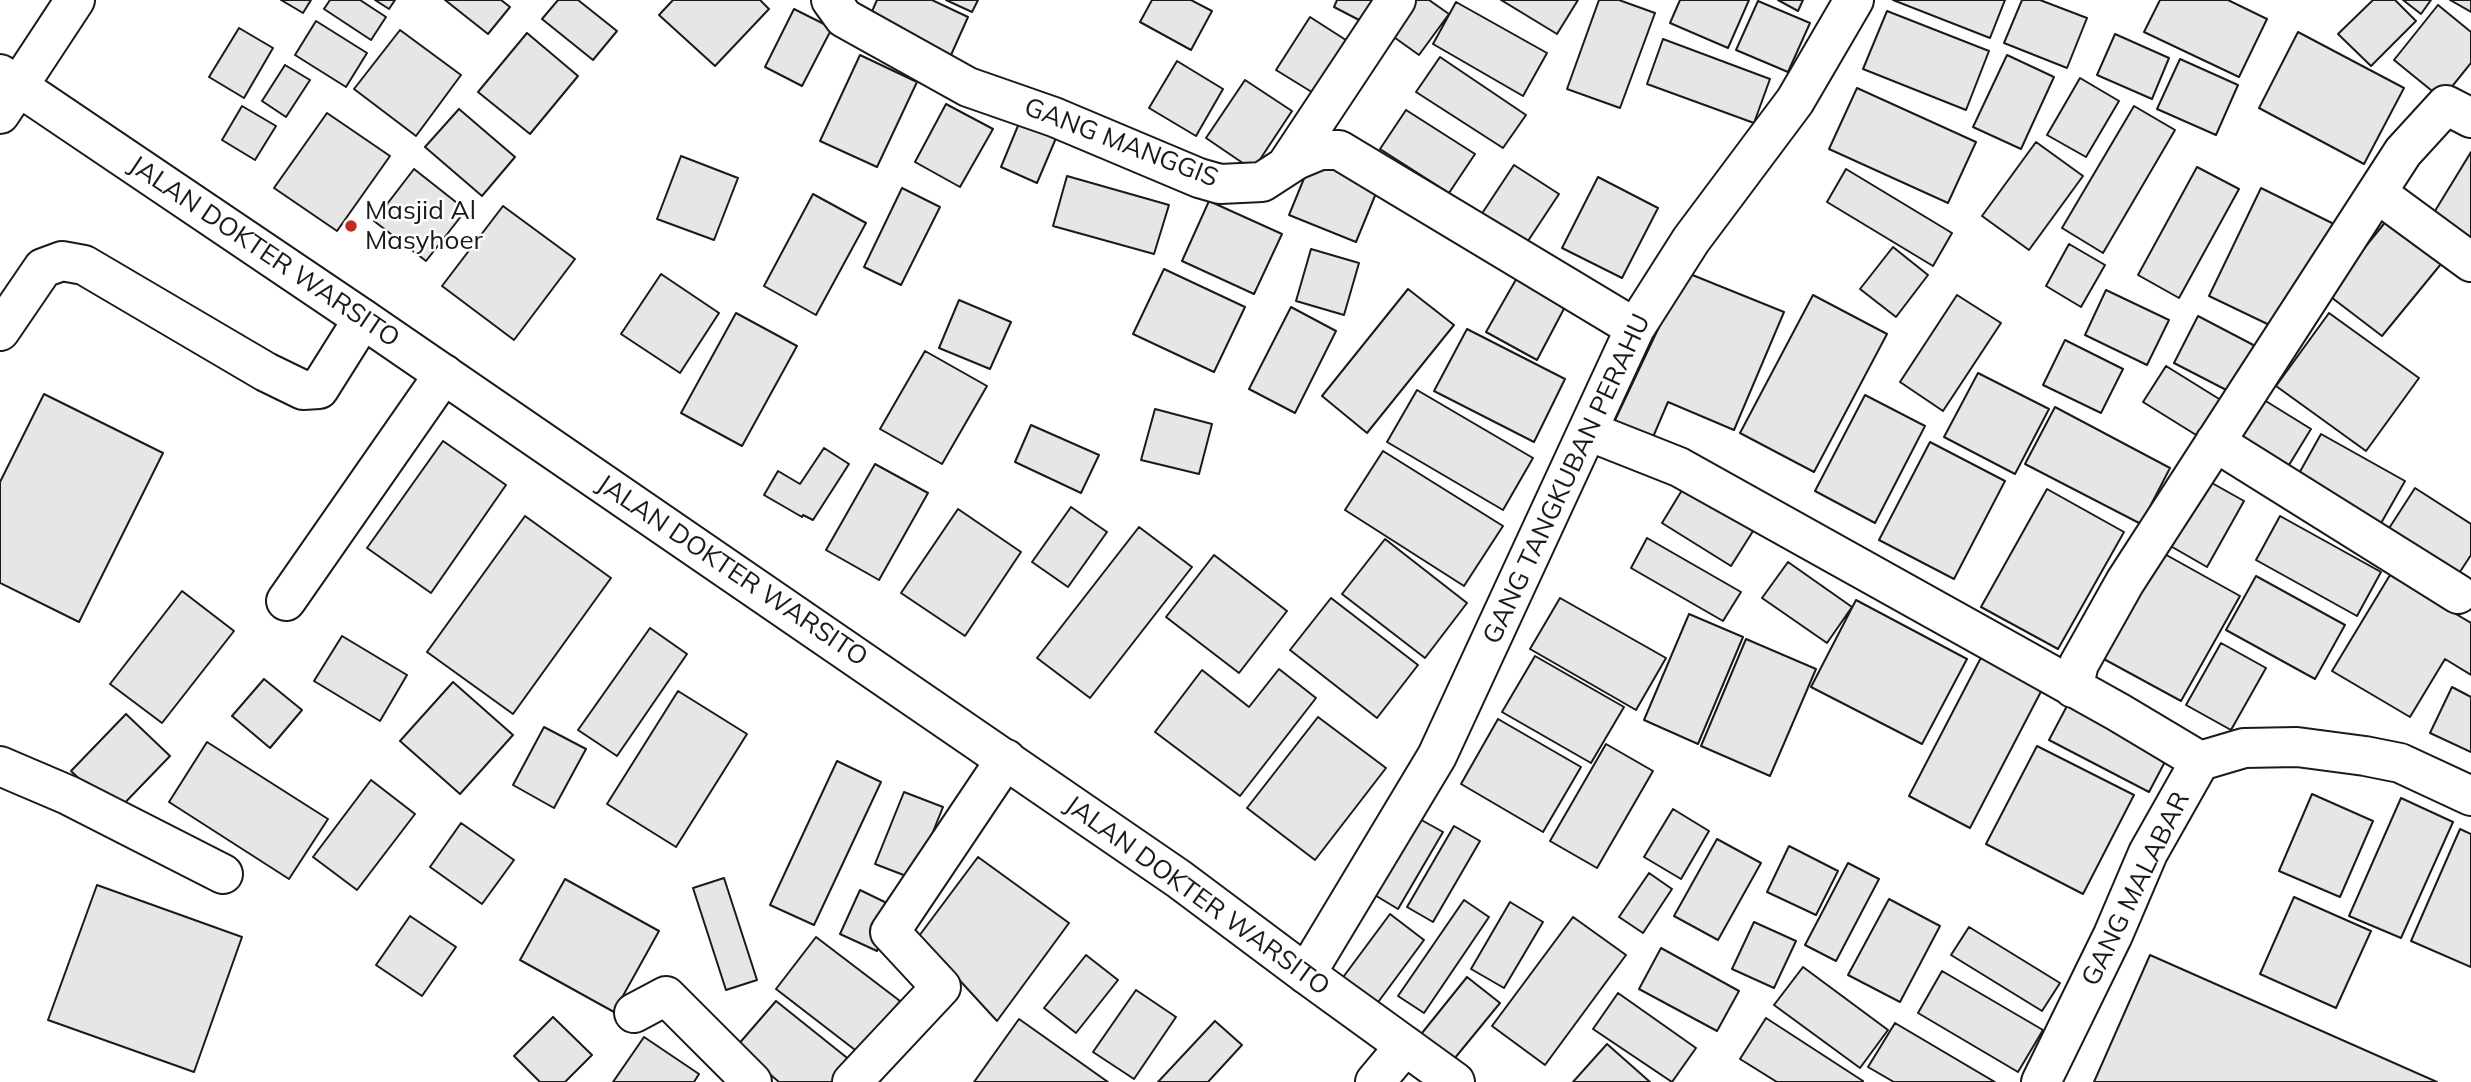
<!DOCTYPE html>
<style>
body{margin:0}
canvas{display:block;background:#fff}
</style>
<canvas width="2471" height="1082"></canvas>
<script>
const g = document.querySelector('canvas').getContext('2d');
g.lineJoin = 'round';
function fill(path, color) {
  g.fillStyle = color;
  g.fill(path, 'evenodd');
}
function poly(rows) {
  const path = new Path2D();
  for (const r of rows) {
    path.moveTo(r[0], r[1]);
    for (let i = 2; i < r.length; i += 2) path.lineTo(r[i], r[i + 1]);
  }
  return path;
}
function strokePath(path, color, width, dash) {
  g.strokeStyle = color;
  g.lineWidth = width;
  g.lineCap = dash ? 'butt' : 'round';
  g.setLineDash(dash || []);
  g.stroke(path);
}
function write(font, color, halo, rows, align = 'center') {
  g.font = font + ' Mulish,sans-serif';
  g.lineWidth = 5;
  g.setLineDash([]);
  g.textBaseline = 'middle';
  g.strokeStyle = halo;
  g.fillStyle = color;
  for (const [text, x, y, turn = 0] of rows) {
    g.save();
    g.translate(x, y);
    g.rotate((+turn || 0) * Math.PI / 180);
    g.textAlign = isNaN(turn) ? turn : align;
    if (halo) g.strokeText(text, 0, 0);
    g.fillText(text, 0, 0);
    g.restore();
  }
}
const building = poly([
 [281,0,311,0,303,13,281,0],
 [330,0,360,0,386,17,371,40,324,9,330,0],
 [375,0,395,0,389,9,375,0],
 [445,0,501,0,510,7,488,34,445,0],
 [558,0,578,0,617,31,593,60,542,19,558,0],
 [673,0,760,0,769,9,715,66,659,15,673,0],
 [877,0,932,0,968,17,951,55,869,18,877,0],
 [946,0,978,0,972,12,946,0],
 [1152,0,1191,0,1212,11,1191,50,1140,22,1152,0],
 [1337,0,1373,0,1361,21,1334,7,1337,0],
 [1406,0,1429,0,1449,14,1419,55,1384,30,1406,0],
 [1501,0,1578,0,1557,34,1501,0],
 [1599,0,1619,0,1655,13,1620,108,1567,89,1599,0],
 [1680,0,1749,0,1728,48,1670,23,1680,0],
 [1778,0,1803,0,1798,11,1778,0],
 [1893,0,2005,0,1990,38,1893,0],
 [2022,0,2040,0,2087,18,2067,68,2004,43,2022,0],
 [2160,0,2228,0,2267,19,2239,77,2144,32,2160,0],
 [2373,0,2395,0,2416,21,2371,66,2338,34,2373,0],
 [2403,0,2431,0,2421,14,2403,0],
 [2450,0,2471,0,2471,12,2450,0],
 [1758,1,1810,23,1788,72,1736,50,1758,1],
 [1456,2,1547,53,1523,96,1433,44,1456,2],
 [2438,5,2471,32,2471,63,2442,99,2394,60,2438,5],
 [794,9,832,28,802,86,765,67,794,9],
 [1887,11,1989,51,1966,110,1863,69,1887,11],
 [1310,17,1349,42,1315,94,1276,70,1310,17],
 [316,21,367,53,346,87,295,55,316,21],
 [239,28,273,48,244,98,209,77,239,28],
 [400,30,461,75,416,136,354,89,400,30],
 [2298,32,2404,88,2364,164,2259,108,2298,32],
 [527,33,578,76,530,134,478,92,527,33],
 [2115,34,2169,58,2152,99,2097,75,2115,34],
 [1663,39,1770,79,1754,123,1647,84,1663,39],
 [860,55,917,82,877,167,820,141,860,55],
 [2007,55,2054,77,2021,149,1973,127,2007,55],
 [1440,57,1526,115,1503,148,1416,92,1440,57],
 [2180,59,2238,85,2216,135,2157,109,2180,59],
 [1177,61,1223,89,1196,136,1149,108,1177,61],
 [285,65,310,80,286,117,262,101,285,65],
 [2080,78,2119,101,2086,157,2047,135,2080,78],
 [1245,80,1292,111,1253,170,1206,138,1245,80],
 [1857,88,1976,142,1948,203,1829,149,1857,88],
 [946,104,993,129,960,187,915,162,946,104],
 [242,106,276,126,255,160,222,140,242,106],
 [2134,106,2175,130,2103,253,2062,228,2134,106],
 [459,109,515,157,482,196,425,147,459,109],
 [1406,110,1475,154,1449,193,1380,149,1406,110],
 [327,113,390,156,337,231,274,188,327,113],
 [1022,116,1059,131,1037,183,1001,167,1022,116],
 [2036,142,2083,176,2029,250,1982,216,2036,142],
 [2471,152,2471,250,2427,224,2471,152],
 [681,156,738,178,714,240,657,219,681,156],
 [1312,159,1379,186,1356,242,1289,215,1312,159],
 [1514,165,1559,194,1522,250,1477,221,1514,165],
 [2197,167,2239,189,2179,298,2138,275,2197,167],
 [414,169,466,210,426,261,374,221,414,169],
 [1846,169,1952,233,1933,266,1827,202,1846,169],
 [1067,176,1169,205,1154,254,1053,226,1067,176],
 [1598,177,1658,208,1622,278,1562,248,1598,177],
 [902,188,940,207,901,285,864,267,902,188],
 [2261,188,2334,224,2282,331,2209,296,2261,188],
 [813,194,866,223,816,315,764,286,813,194],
 [1209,201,1282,234,1254,294,1182,261,1209,201],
 [503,206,575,259,514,340,442,286,503,206],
 [2387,220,2441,264,2382,336,2327,294,2387,220],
 [2069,244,2105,265,2081,307,2046,286,2069,244],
 [1893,247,1928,275,1896,317,1860,289,1893,247],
 [1311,249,1359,263,1344,315,1296,301,1311,249],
 [1164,269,1245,307,1214,372,1133,334,1164,269],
 [1685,272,1784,312,1734,430,1668,402,1647,451,1608,435,1685,272],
 [661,274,719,313,680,373,621,334,661,274],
 [1518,276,1567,303,1537,360,1486,332,1518,276],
 [1408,289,1454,325,1367,433,1322,396,1408,289],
 [2106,290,2169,320,2147,365,2085,335,2106,290],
 [1813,295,1887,334,1814,472,1740,433,1813,295],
 [1957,295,2001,323,1943,411,1900,382,1957,295],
 [959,300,1011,322,990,369,939,348,959,300],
 [1291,307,1336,331,1295,413,1249,389,1291,307],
 [736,313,797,346,742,446,681,413,736,313],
 [2329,313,2419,378,2366,451,2276,386,2329,313],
 [2198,316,2261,349,2236,395,2174,363,2198,316],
 [1467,329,1565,379,1534,442,1434,391,1467,329],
 [2065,340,2123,369,2101,413,2043,385,2065,340],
 [925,351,987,386,942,464,880,429,925,351],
 [2166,366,2224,402,2201,438,2143,402,2166,366],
 [1978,373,2049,409,2015,474,1944,437,1978,373],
 [1417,390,1533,458,1503,510,1387,442,1417,390],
 [44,394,163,453,79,622,0,583,0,482,44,394],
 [1865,395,1925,426,1875,523,1815,491,1865,395],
 [2256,395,2311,429,2289,465,2233,432,2256,395],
 [2055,407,2170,468,2141,524,2025,464,2055,407],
 [1155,409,1212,424,1199,474,1141,460,1155,409],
 [1031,425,1099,455,1081,493,1015,462,1031,425],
 [2321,434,2405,481,2380,525,2297,477,2321,434],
 [443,441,506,485,431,593,367,548,443,441],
 [1930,442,2005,481,1954,579,1879,540,1930,442],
 [824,448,849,464,813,520,803,515,802,517,764,495,778,471,800,484,824,448],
 [1383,451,1503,526,1464,586,1345,510,1383,451],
 [875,464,928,493,879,580,826,550,875,464],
 [2196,474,2244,501,2207,567,2160,540,2196,474],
 [1690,477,1760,520,1731,566,1662,523,1690,477],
 [2415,488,2471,524,2471,555,2456,578,2386,533,2415,488],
 [2047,489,2124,532,2058,649,1981,607,2047,489],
 [1071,507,1107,532,1068,587,1032,562,1071,507],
 [958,509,1021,552,965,636,901,593,958,509],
 [525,516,611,578,513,714,427,652,525,516],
 [2280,516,2381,572,2357,616,2256,560,2280,516],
 [1139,527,1192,567,1090,698,1037,658,1139,527],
 [1647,538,1741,592,1723,621,1631,568,1647,538],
 [1385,539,1467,603,1425,658,1342,594,1385,539],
 [2161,552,2240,596,2181,701,2102,658,2161,552],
 [1214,555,1287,611,1239,673,1166,617,1214,555],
 [1788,562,1852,607,1827,643,1762,598,1788,562],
 [2390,575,2471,623,2471,675,2445,659,2410,717,2332,671,2390,575],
 [2256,576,2345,625,2315,679,2226,630,2256,576],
 [182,591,234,631,162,723,110,684,182,591],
 [1331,598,1418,665,1377,718,1290,650,1331,598],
 [1560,598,1666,658,1636,710,1530,649,1560,598],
 [1856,600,1967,659,1922,744,1811,687,1856,600],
 [1689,614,1743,637,1698,744,1644,720,1689,614],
 [650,628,687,654,617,756,578,730,650,628],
 [342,636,407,675,380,721,314,681,342,636],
 [1746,639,1816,669,1770,776,1701,746,1746,639],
 [2221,643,2266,668,2231,730,2186,705,2221,643],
 [1986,648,2047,680,1970,828,1909,796,1986,648],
 [1535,656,1624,707,1591,763,1502,712,1535,656],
 [1279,669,1316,698,1240,796,1155,732,1202,670,1249,707,1279,669],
 [264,679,302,710,270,748,232,716,264,679],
 [453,682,513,735,460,794,400,741,453,682],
 [2452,687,2471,697,2471,752,2430,733,2452,687],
 [678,691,747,734,676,847,607,804,678,691],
 [2068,704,2168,756,2149,792,2049,740,2068,704],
 [126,714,170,756,115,813,71,771,126,714],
 [1318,717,1386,768,1315,860,1247,808,1318,717],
 [1498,719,1581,767,1543,832,1461,784,1498,719],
 [544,727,586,749,554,808,513,785,544,727],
 [207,742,328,819,289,879,169,802,207,742],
 [1606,744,1653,771,1597,868,1550,841,1606,744],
 [2037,746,2134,795,2083,894,1986,844,2037,746],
 [837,761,881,782,814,925,770,905,837,761],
 [371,780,415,814,357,890,313,857,371,780],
 [904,792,943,807,914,879,875,864,904,792],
 [2312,794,2373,821,2340,897,2279,871,2312,794],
 [2401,798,2453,822,2401,938,2349,916,2401,798],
 [1673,809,1709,831,1681,879,1644,857,1673,809],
 [1407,812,1443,832,1398,909,1363,888,1407,812],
 [461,823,514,860,482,904,430,867,461,823],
 [1454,826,1480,841,1433,922,1407,907,1454,826],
 [2460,829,2471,834,2471,967,2411,941,2460,829],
 [1717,839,1761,863,1718,940,1674,916,1717,839],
 [1789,846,1838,871,1816,915,1767,892,1789,846],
 [978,857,1069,923,997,1021,919,936,978,857],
 [1848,863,1879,879,1836,961,1805,945,1848,863],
 [1649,873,1672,889,1643,933,1619,917,1649,873],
 [724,878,757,980,726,990,693,888,724,878],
 [565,879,659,931,614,1012,520,960,565,879],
 [97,885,242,937,194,1072,48,1020,97,885],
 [860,890,897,908,877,951,840,934,860,890],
 [2294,897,2371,931,2336,1008,2260,974,2294,897],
 [1889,899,1940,926,1900,1002,1848,975,1889,899],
 [1464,900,1489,917,1424,1013,1398,996,1464,900],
 [1510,902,1543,922,1504,988,1471,969,1510,902],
 [1390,914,1424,940,1376,1005,1341,980,1390,914],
 [410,916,456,947,422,996,376,965,410,916],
 [1573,917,1626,955,1545,1065,1492,1026,1573,917],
 [1754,922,1796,941,1774,988,1732,969,1754,922],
 [1969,927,2060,983,2042,1011,1951,955,1969,927],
 [816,937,900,1001,859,1053,776,989,816,937],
 [1661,948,1739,991,1717,1031,1639,989,1661,948],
 [1086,955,1118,980,1076,1033,1044,1008,1086,955],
 [2150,955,2437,1082,2094,1082,2150,955],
 [1803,967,1888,1030,1860,1068,1774,1005,1803,967],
 [1942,971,2043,1030,2018,1072,1918,1013,1942,971],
 [1467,977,1500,1003,1450,1064,1418,1038,1467,977],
 [1136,990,1176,1017,1134,1079,1093,1052,1136,990],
 [1618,993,1696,1048,1672,1082,1593,1029,1618,993],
 [776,1001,851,1061,833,1082,779,1082,737,1046,776,1001],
 [553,1017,592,1055,565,1082,540,1082,514,1056,553,1017],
 [1766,1018,1863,1081,1863,1082,1777,1082,1740,1059,1766,1018],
 [1019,1019,1108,1082,974,1082,1019,1019],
 [1215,1021,1242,1045,1208,1082,1158,1082,1215,1021],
 [1895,1023,1995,1082,1894,1082,1868,1067,1895,1023],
 [644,1037,699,1074,694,1082,613,1082,644,1037],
 [1607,1044,1650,1082,1573,1082,1607,1044]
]);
fill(building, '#e6e6e6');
strokePath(building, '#1a1a1a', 2);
const minor = poly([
 [831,0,844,18,968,87,1054,117,1199,178,1220,184,1262,182,1296,160,1320,150,1339,150,1635,328],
 [1286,166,1396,0],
 [2377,193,2471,262],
 [0,331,43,268,62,261,84,265,266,372,303,390,319,389,363,319],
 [1588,431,1679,467,2118,712,2200,761],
 [2215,442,2458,594],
 [286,601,444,374],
 [2073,688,2079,664,2125,582,2403,152,2446,105,2471,118],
 [0,766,68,795,223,874],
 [1306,974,1437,756,1635,328,1691,240,1795,101,1854,0],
 [634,1013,666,996,752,1082],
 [852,1082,941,987,890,932,1006,759],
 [1375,1082,1405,1046],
 [2041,1082,2113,935,2148,853,2200,761,2244,748,2297,747,2365,756,2400,763,2471,796]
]);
const major = poly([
 [0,74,363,319,1179,879,1306,974,1455,1082],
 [0,114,75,0]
]);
strokePath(minor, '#1a1a1a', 42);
strokePath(major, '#1a1a1a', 42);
strokePath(minor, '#fff', 38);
strokePath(major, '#fff', 38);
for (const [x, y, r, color] of [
 [351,226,7,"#c62828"]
]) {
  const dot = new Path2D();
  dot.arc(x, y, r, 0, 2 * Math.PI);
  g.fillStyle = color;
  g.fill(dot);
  strokePath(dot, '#fff', 2.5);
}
write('26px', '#1a1a1a', '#fff', [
 ["GANG MANGGIS",1121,143,21],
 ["JALAN DOKTER WARSITO",264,252,34],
 ["GANG TANGKUBAN PERAHU",1567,479,-65],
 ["JALAN DOKTER WARSITO",732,571,34],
 ["GANG MALABAR",2136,889,-64],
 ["JALAN DOKTER WARSITO",1197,896,36]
]);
write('26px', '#1a1a1a', '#fff', [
 ["Masjid Al",365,211],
 ["Masyhoer",365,241]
], 'left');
</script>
